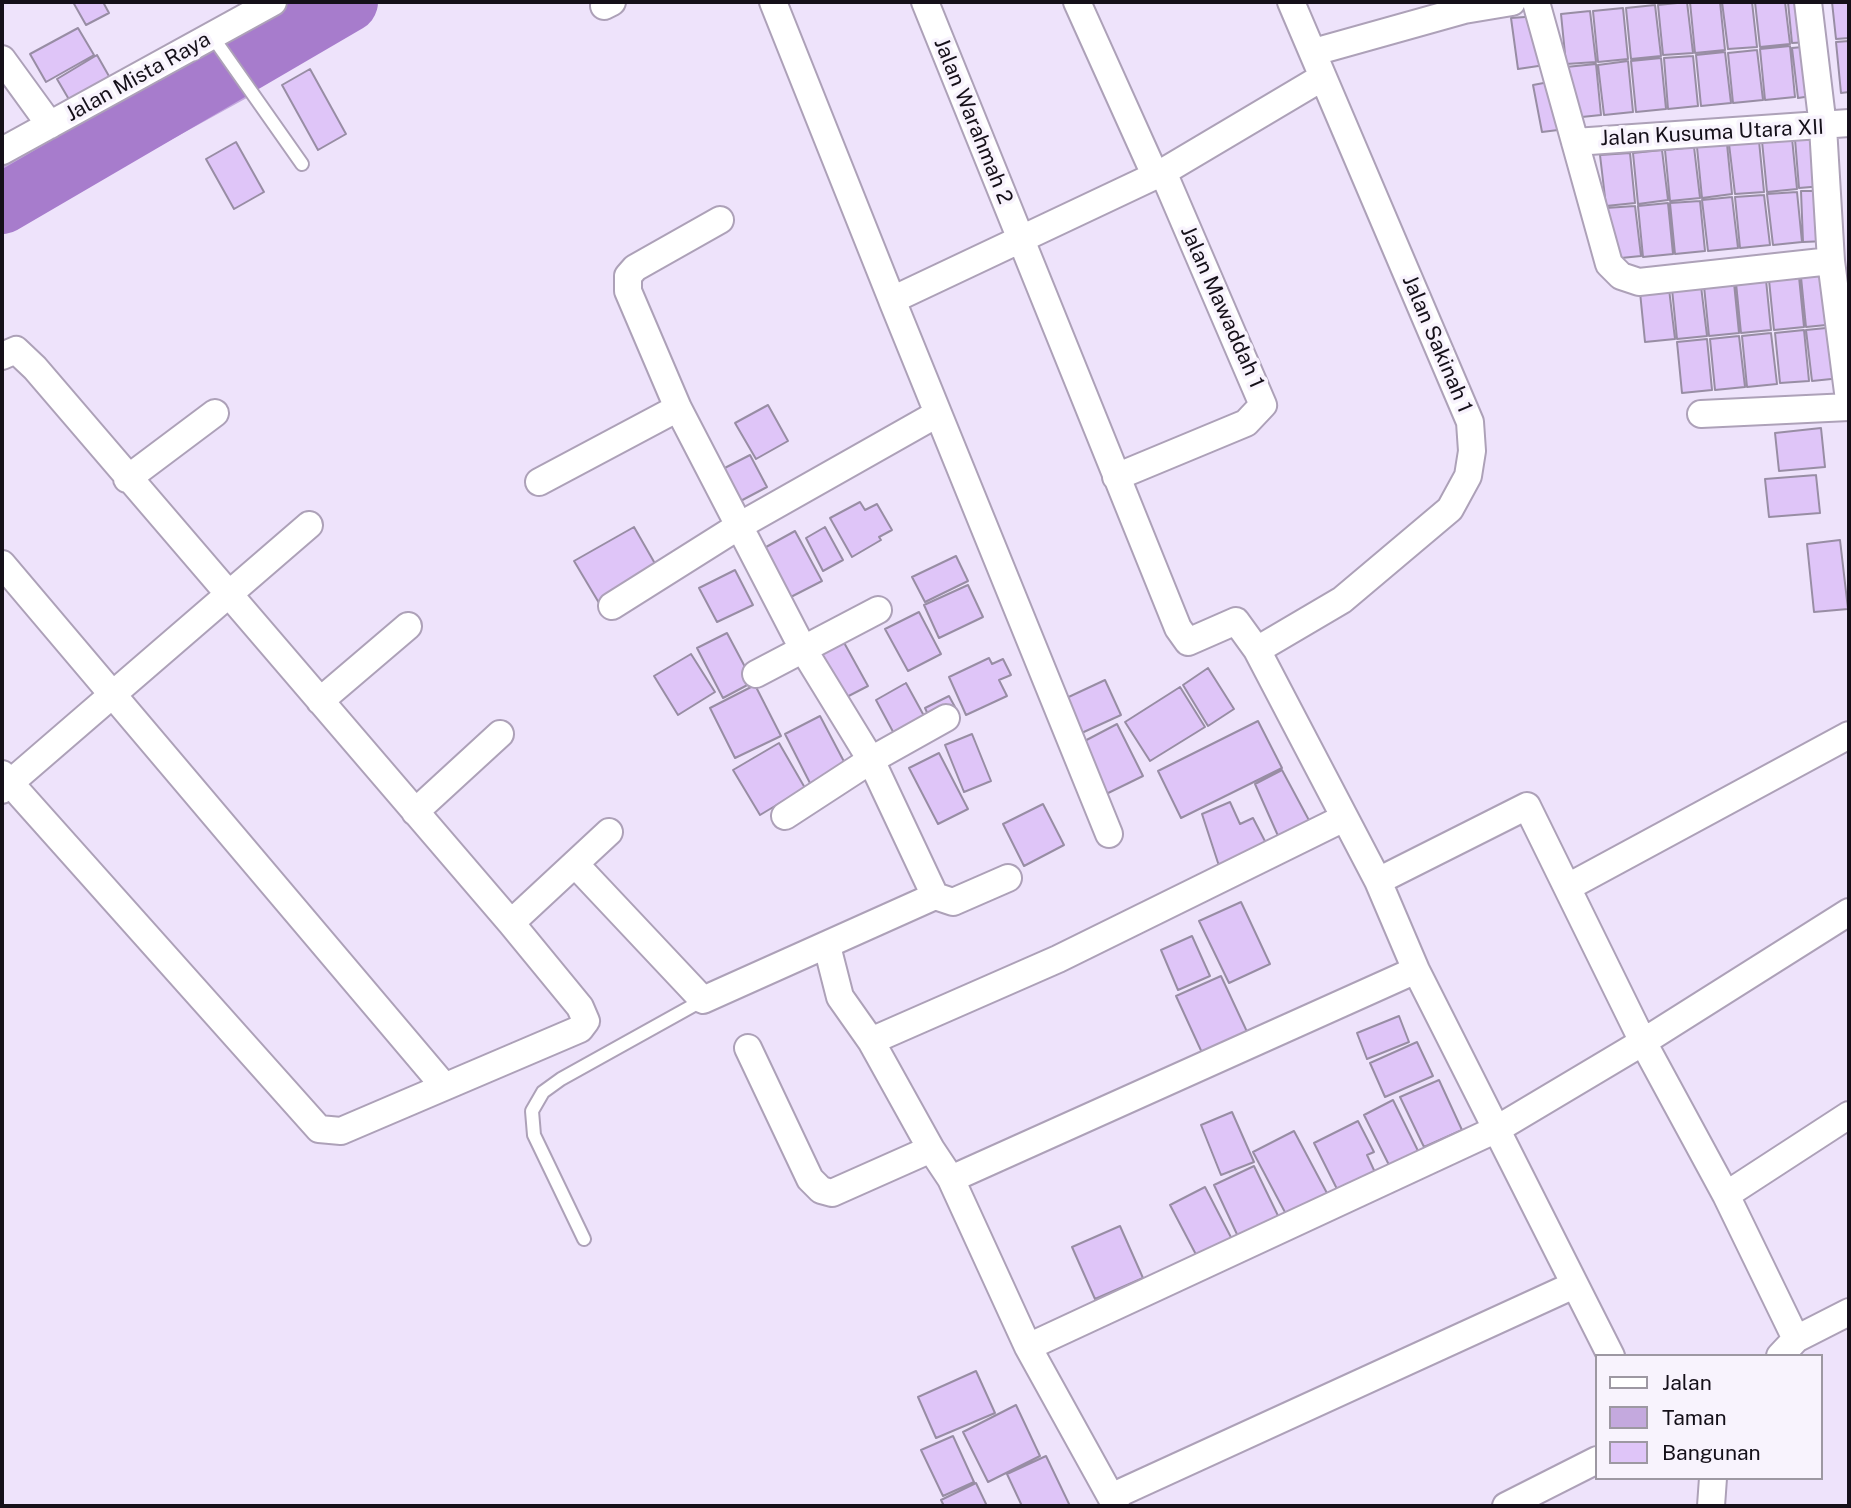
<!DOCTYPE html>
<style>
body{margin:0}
#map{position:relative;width:1851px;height:1508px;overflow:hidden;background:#eee3fb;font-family:"Public Sans",sans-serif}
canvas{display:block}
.frame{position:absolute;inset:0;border:4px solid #151019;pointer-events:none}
.legend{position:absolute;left:1595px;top:1354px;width:228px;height:126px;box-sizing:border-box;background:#f8f3fd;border:2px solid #9d98a2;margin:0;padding:9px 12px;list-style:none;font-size:21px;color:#151019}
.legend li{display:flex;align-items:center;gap:14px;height:35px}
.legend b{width:35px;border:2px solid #9d98a2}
</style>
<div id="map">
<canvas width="1851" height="1508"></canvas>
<div class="frame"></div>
<ul class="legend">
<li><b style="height:9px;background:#fff"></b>Jalan</li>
<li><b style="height:19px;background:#c4a9de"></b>Taman</li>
<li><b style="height:19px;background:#dfc5f8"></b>Bangunan</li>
</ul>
</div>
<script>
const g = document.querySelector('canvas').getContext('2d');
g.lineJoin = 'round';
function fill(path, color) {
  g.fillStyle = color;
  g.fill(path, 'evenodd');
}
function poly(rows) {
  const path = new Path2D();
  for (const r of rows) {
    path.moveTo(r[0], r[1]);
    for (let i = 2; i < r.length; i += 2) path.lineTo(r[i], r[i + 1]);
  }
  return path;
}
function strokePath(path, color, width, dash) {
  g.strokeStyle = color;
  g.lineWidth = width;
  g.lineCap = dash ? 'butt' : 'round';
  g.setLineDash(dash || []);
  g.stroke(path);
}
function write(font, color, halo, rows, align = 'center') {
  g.font = font + ' "Public Sans",sans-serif';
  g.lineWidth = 7;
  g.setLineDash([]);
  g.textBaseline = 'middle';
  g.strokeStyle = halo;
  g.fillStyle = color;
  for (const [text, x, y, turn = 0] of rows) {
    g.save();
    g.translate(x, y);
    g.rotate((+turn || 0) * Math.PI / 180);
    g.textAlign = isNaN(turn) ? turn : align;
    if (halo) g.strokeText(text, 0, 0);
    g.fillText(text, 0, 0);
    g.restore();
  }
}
fill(poly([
 [212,36,254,94,2,233,2,204,146,120,2,202,2,151]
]), '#c4a9de');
strokePath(poly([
 [2,204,348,2]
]), '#a77ccc', 60);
const building = poly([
 [73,2,103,2,109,13,86,25,73,2],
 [1687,2,1693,53,1663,55,1658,5,1687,2],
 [1690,2,1720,2,1725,50,1695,53,1690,2],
 [1722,2,1752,2,1757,47,1728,49,1722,2],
 [1755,2,1785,2,1790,44,1760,47,1755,2],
 [1788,2,1806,2,1810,42,1792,43,1788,2],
 [1832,2,1849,2,1849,38,1836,39,1832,2],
 [1655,5,1661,56,1631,59,1626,8,1655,5],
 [1623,8,1628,59,1598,62,1593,11,1623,8],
 [1590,11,1596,62,1566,64,1561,14,1590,11],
 [1539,16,1545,65,1518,69,1511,18,1539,16],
 [78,28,94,55,46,82,30,54,78,28],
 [1849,41,1849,92,1841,93,1836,42,1849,41],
 [1790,46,1795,97,1765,100,1760,49,1790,46],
 [1813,46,1818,95,1798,98,1792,48,1813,46],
 [1757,50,1763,100,1733,103,1728,53,1757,50],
 [1725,52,1731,103,1701,106,1696,55,1725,52],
 [97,55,114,85,74,108,57,79,97,55],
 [1693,56,1698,106,1668,109,1664,58,1693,56],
 [1661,58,1666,109,1636,112,1631,61,1661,58],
 [1628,61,1633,112,1604,115,1598,65,1628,61],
 [1596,64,1601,115,1572,118,1566,67,1596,64],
 [310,69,346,134,318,150,282,85,310,69],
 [1549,82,1558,130,1542,132,1533,85,1549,82],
 [1819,137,1823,186,1799,188,1795,139,1819,137],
 [1792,138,1797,189,1767,192,1762,141,1792,138],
 [1759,141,1764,192,1735,194,1729,144,1759,141],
 [236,142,264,192,234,209,206,159,236,142],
 [1727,144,1732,194,1702,198,1697,147,1727,144],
 [1694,147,1700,198,1670,201,1665,150,1694,147],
 [1662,150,1668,200,1638,204,1633,153,1662,150],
 [1630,153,1635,203,1606,206,1600,155,1630,153],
 [1801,191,1823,191,1826,241,1803,242,1801,191],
 [1797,192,1802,242,1773,245,1767,194,1797,192],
 [1764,195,1770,245,1740,248,1735,197,1764,195],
 [1732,197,1738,248,1708,251,1702,200,1732,197],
 [1700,201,1705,251,1675,254,1670,203,1700,201],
 [1668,203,1673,254,1643,257,1638,206,1668,203],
 [1635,206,1641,256,1611,259,1606,208,1635,206],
 [1831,274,1836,324,1806,327,1801,277,1831,274],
 [1799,277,1804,327,1774,330,1769,280,1799,277],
 [1766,280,1771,330,1741,333,1736,283,1766,280],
 [1734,283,1739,333,1709,336,1704,286,1734,283],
 [1701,286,1707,336,1677,339,1672,289,1701,286],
 [1669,289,1675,339,1645,342,1640,292,1669,289],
 [1836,327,1841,378,1812,381,1806,330,1836,327],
 [1804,330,1809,381,1780,383,1775,333,1804,330],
 [1771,333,1777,384,1747,387,1742,336,1771,333],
 [1739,336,1745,387,1715,390,1710,339,1739,336],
 [1707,339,1712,390,1682,393,1677,342,1707,339],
 [768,405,788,441,756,459,735,423,768,405],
 [1821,428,1825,467,1779,471,1775,433,1821,428],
 [750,455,767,487,733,505,715,473,750,455],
 [1816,475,1820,513,1769,517,1765,479,1816,475],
 [860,502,865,510,877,504,892,530,879,537,881,540,852,557,830,518,860,502],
 [634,527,661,574,602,608,574,561,634,527],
 [825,527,843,560,823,571,806,538,825,527],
 [795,531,822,581,783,601,757,552,795,531],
 [1840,540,1848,609,1814,612,1807,544,1840,540],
 [956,556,968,581,925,602,912,577,956,556],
 [735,570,753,605,717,622,699,588,735,570],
 [968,585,983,617,939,638,924,605,968,585],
 [919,612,941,654,908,671,885,629,919,612],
 [727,633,753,682,723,698,697,648,727,633],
 [842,639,868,686,837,702,811,656,842,639],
 [691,654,715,692,678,715,654,676,691,654],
 [989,658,992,664,1003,659,1011,675,999,680,1007,696,966,715,949,677,989,658],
 [1208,668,1234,709,1208,726,1183,685,1208,668],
 [1105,680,1121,715,1075,736,1060,701,1105,680],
 [906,683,929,725,898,741,876,700,906,683],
 [755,685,781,736,735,758,710,708,755,685],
 [1180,687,1205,727,1150,761,1125,722,1180,687],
 [949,696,955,707,930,719,925,708,949,696],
 [820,716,849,771,813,789,785,734,820,716],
 [1258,721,1282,768,1181,818,1158,771,1258,721],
 [1117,724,1143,776,1102,796,1077,745,1117,724],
 [972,734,991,781,964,792,945,745,972,734],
 [779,743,805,788,760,815,733,770,779,743],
 [939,753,968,809,938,824,909,768,939,753],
 [1282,770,1311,824,1279,838,1255,784,1282,770],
 [1230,802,1240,824,1253,818,1268,847,1221,872,1202,814,1230,802],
 [1043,804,1064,845,1024,866,1003,824,1043,804],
 [1241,902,1270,964,1229,983,1199,921,1241,902],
 [1192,936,1210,976,1178,990,1161,950,1192,936],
 [1221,976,1249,1036,1204,1057,1176,996,1221,976],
 [1399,1016,1409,1042,1367,1059,1357,1033,1399,1016],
 [1417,1042,1433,1076,1385,1097,1370,1063,1417,1042],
 [1439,1080,1462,1130,1424,1147,1400,1097,1439,1080],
 [1393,1100,1423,1161,1394,1175,1364,1115,1393,1100],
 [1232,1112,1254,1162,1221,1175,1201,1125,1232,1112],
 [1358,1121,1374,1152,1367,1155,1379,1181,1342,1199,1314,1143,1358,1121],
 [1294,1131,1328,1195,1287,1216,1253,1152,1294,1131],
 [1254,1166,1283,1226,1242,1245,1214,1185,1254,1166],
 [1205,1187,1236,1247,1202,1266,1170,1205,1205,1187],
 [1120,1226,1143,1278,1095,1299,1072,1247,1120,1226],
 [976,1371,995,1413,936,1438,918,1397,976,1371],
 [1016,1405,1040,1456,988,1482,963,1432,1016,1405],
 [953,1436,974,1482,943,1496,921,1450,953,1436],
 [1046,1456,1070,1506,1022,1506,1007,1474,1046,1456],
 [976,1483,987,1506,944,1506,941,1500,976,1483]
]);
fill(building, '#dfc5f8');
strokePath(building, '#988da4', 2);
const service = poly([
 [212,36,302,164],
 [584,1239,534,1135,532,1111,543,1092,561,1079,703,1000]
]);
const minor = poly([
 [773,2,892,300],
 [925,2,1178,628,1188,642,1236,621,1257,650,1378,881,1416,970,1611,1356],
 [1077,2,1155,175],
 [1536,2,1609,264,1621,276,1639,282,1831,261],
 [1808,2,1823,127,1831,261,1849,400],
 [604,6,612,2],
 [1314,52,1464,10,1512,2],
 [2,59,50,125],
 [1575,142,1849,123],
 [2,151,273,2],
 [720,220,635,268,628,276,628,291,678,408,803,649,871,760,935,896],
 [2,356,16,350,35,368,511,923,580,1007,586,1021,580,1029,341,1131,319,1129,2,774],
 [1701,414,1849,407],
 [1116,477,1246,423,1263,405,1163,172],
 [127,479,215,413],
 [539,482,678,408],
 [2,564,444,1086],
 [612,606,739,526,937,414],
 [1257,650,1342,600,1450,509,1468,476,1472,451,1470,422,1291,2],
 [756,674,878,610],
 [320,701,408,626],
 [2,790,309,525],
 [415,812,500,734],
 [785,816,871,760,946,718],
 [1109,834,892,300,1163,172,1323,77],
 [575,864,703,1000,935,896,953,902,1008,878],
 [1378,881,1527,806,1643,1042,1726,1195,1796,1339],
 [1568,887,1849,735],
 [511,923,609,832],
 [827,946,840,997,871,1041,931,1149,951,1179,1028,1347,1116,1506],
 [871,1041,1058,959,1344,818],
 [748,1048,810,1179,821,1190,832,1193,931,1149],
 [951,1179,1416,970],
 [1726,1195,1849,1115],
 [1028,1347,1497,1129,1643,1042,1849,912],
 [1780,1356,1796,1339,1849,1312],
 [1111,1497,1574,1285],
 [1506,1506,1597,1460],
 [1711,1506,1713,1478]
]);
strokePath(service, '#ada1b8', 16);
strokePath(minor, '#ada1b8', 30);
strokePath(service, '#fff', 12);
strokePath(minor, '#fff', 26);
write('21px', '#151019', '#f8f3fd', [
 ["Jalan Mista Raya",138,77,-29],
 ["Jalan Warahmah 2",973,121,68],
 ["Jalan Kusuma Utara XII",1712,133,-3],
 ["Jalan Mawaddah 1",1222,307,66],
 ["Jalan Sakinah 1",1437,344,67]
]);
</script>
